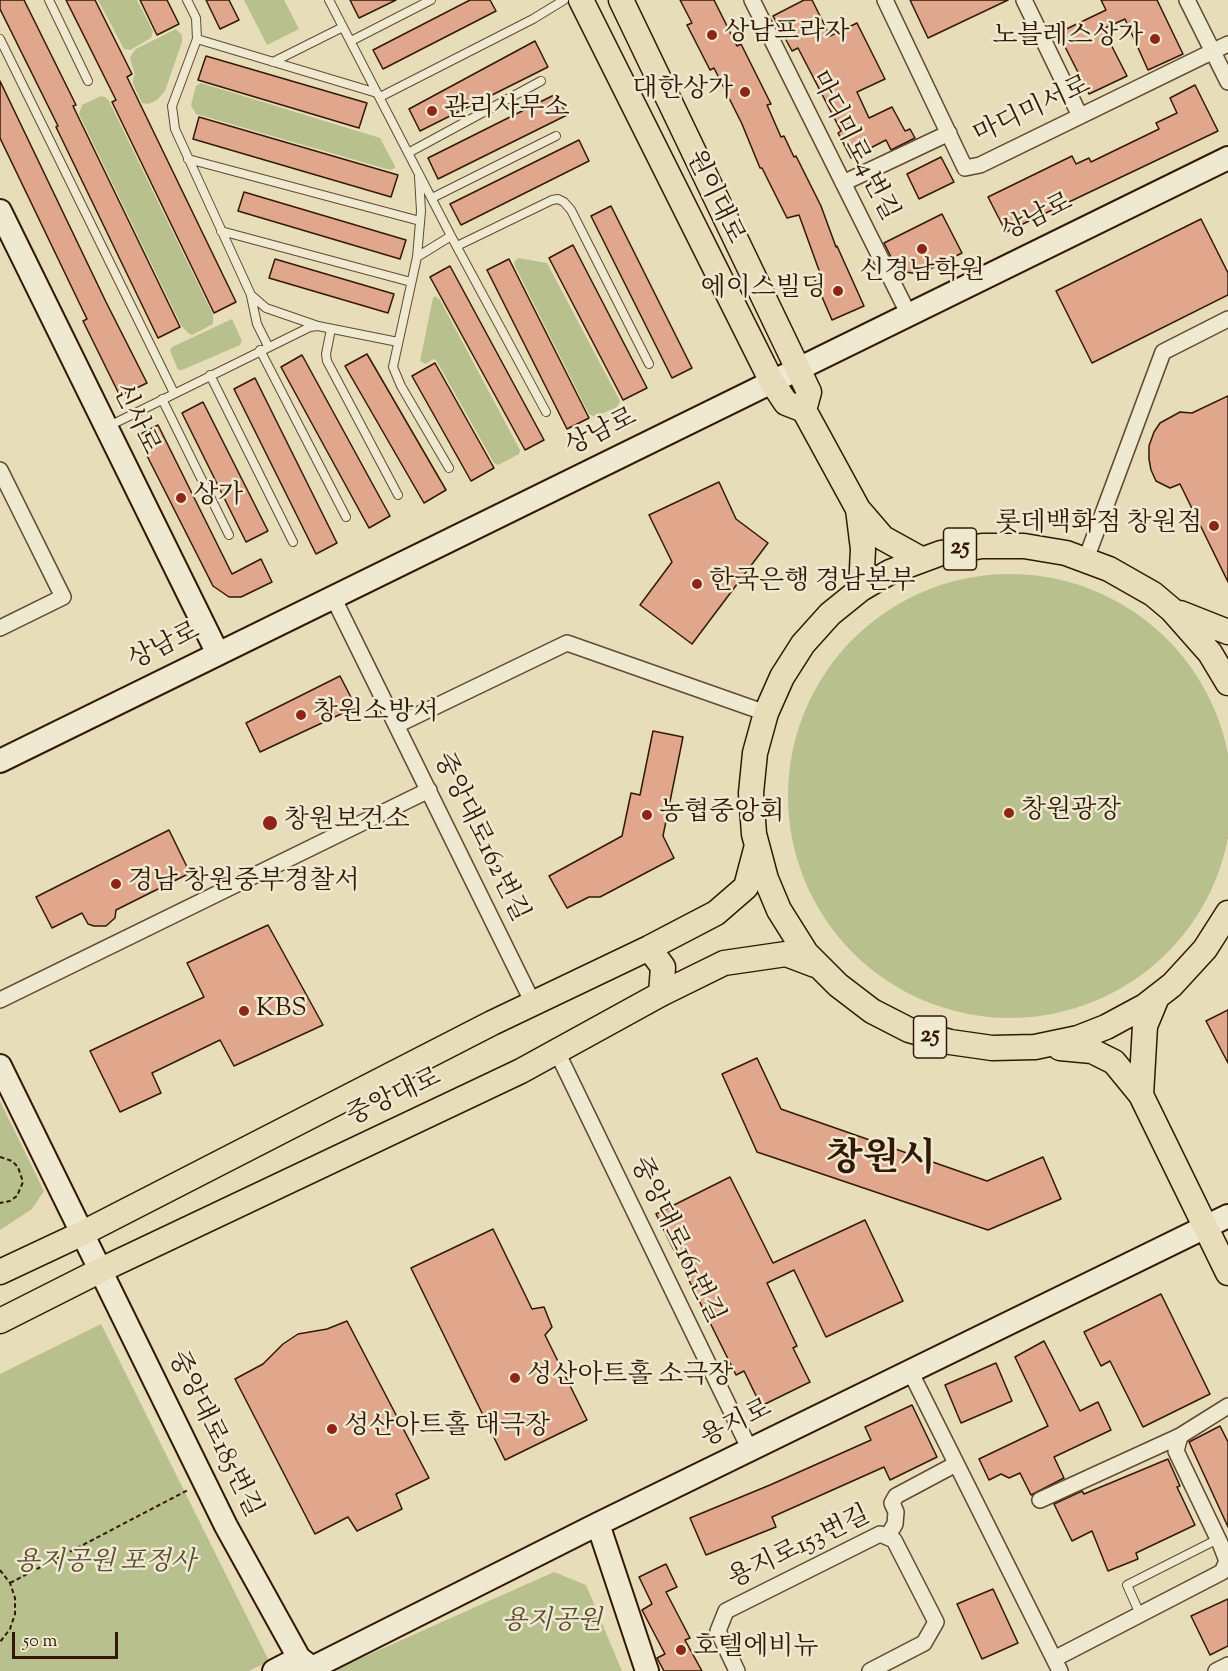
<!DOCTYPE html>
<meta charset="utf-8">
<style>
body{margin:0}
#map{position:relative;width:1228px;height:1671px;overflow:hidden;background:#e7ddb8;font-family:"Sorts Mill Goudy",serif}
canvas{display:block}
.scale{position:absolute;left:12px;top:1632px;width:106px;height:27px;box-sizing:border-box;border:3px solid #331904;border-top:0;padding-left:8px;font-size:18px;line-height:21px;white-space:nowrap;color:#331904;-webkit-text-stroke:4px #efe9d1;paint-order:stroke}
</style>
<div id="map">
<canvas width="1228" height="1671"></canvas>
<div class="scale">50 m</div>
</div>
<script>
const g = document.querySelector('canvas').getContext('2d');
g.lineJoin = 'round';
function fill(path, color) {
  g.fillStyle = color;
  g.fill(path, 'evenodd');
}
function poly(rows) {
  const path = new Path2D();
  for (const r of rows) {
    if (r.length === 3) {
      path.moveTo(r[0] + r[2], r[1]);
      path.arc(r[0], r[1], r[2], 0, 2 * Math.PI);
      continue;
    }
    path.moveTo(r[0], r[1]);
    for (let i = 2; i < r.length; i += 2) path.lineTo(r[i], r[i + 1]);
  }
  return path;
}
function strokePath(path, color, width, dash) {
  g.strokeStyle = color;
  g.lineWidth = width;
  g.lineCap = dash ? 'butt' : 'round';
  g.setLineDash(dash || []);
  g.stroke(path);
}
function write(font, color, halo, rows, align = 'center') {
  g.font = font + ' "Sorts Mill Goudy","Noto Serif KR",serif';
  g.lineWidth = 5;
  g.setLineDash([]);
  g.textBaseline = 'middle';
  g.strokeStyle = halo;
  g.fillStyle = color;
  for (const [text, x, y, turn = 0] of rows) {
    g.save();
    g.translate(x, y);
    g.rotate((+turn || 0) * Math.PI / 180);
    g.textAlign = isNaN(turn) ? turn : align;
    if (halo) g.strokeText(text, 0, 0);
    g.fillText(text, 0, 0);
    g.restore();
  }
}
fill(poly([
 [98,0,137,0,153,31,151,38,130,50,124,49],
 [244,0,284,0,299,29,267,45],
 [176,29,182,35,182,42,165,91,157,100,148,104,142,103,133,84,133,78,135,75,130,58,132,54,136,49],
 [201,83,380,138,395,166,395,168,391,170,383,168,196,114,191,105,196,86],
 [101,96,105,97,109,101,213,315,213,324,192,335,188,333,181,325,79,114,82,105],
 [518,258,547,263,620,401,617,407,595,417,589,414,515,266,514,262],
 [435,296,440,300,520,450,519,454,498,465,494,463,436,360,433,359,426,364,420,361,433,298],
 [232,319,242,341,240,345,182,370,178,370,170,350,172,347],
 [1010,796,222],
 [0,1101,44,1191,32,1209,0,1230],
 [101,1324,269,1661,249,1671,0,1671,0,1374],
 [554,1572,586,1585,622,1671,332,1671]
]), '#b8c08d');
const building = poly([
 [0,0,24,0,76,105,73,106,180,327,158,338,56,127,58,126,0,9,0,0],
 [66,0,95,0,132,74,127,77,236,302,214,313,112,102,116,100,66,0],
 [140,0,167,0,179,24,157,35,140,0],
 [206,0,229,0,239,20,220,29,206,0],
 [350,0,396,0,359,18,350,0],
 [470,0,490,0,496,11,383,69,373,50,470,0],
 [680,0,714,0,737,46,741,44,771,104,767,105,781,137,784,136,794,157,796,156,821,206,836,247,837,246,864,306,832,320,813,276,820,273,799,215,787,218,762,168,760,168,742,124,714,68,710,70,687,25,692,23,680,0],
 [804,0,812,0,830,36,857,23,885,79,857,92,869,118,892,107,905,131,910,129,915,138,891,150,886,140,851,158,838,133,841,131,798,48,792,51,773,16,804,0],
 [910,0,1008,0,928,38,910,0],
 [1101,0,1157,0,1183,54,1148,70,1125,19,1103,29,1127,76,1089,94,1058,33,1106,10,1101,0],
 [535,41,548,67,420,131,409,109,535,41],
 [206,56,367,103,359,128,198,80,206,56],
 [0,81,106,302,147,383,120,396,83,321,87,319,0,138,0,81],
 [1195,85,1218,131,1006,232,988,197,1072,156,1076,164,1089,158,1091,162,1159,129,1156,123,1177,113,1170,98,1195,85],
 [556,94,567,115,438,179,428,158,556,94],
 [199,117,398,175,391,197,193,139,199,117],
 [579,140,589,161,461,225,450,204,579,140],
 [941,157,954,182,919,199,907,174,941,157],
 [244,192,406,240,400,259,238,211,244,192],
 [611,206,692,368,672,378,591,216,611,206],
 [942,214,962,253,920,274,898,271,884,243,942,214],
 [1201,219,1228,273,1228,295,1092,363,1056,291,1201,219],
 [573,245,647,388,623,400,549,258,573,245],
 [275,259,394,294,388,313,269,278,275,259],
 [509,259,589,418,567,429,487,270,509,259],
 [450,266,544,440,525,450,430,277,450,266],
 [367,354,446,490,424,503,345,366,367,354],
 [302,355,390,516,369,528,281,367,302,355],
 [435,363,494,468,471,481,412,376,435,363],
 [255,378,337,543,316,554,234,389,255,378],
 [1228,396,1228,582,1180,484,1170,488,1156,481,1151,470,1149,459,1149,446,1154,432,1160,423,1180,412,1192,413,1228,396],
 [203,402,268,531,246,542,182,413,203,402],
 [158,425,232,574,261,559,272,582,241,597,229,597,213,586,137,436,158,425],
 [719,482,736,519,768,543,692,644,640,605,672,562,649,515,719,482],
 [340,676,356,707,260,752,246,723,340,676],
 [653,731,683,737,663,836,674,858,600,897,589,897,567,908,549,876,622,836,631,793,640,795,653,731],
 [169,830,190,873,116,910,115,918,106,926,94,926,88,924,82,913,52,928,36,897,169,830],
 [268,925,323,1025,234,1066,220,1040,152,1073,161,1093,120,1112,90,1051,204,997,187,963,268,925],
 [1228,1010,1228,1063,1206,1021,1228,1010],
 [757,1058,781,1109,987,1181,1043,1157,1061,1199,988,1230,757,1152,722,1074,757,1058],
 [730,1177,773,1263,865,1220,903,1301,826,1337,794,1270,767,1283,797,1346,793,1348,810,1382,761,1406,744,1371,736,1375,656,1214,730,1177],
 [493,1229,532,1309,544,1307,552,1327,545,1335,587,1420,505,1460,411,1268,493,1229],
 [1161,1294,1210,1394,1143,1427,1110,1361,1101,1366,1084,1332,1161,1294],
 [347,1321,429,1478,396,1494,402,1509,357,1531,348,1517,315,1534,235,1379,263,1364,283,1344,298,1334,327,1329,347,1321],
 [1044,1341,1080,1411,1098,1402,1111,1430,1054,1457,1064,1478,1031,1495,1020,1473,1009,1478,1001,1474,989,1480,979,1459,1048,1426,1015,1357,1044,1341],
 [996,1363,1012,1401,961,1423,945,1385,996,1363],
 [912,1405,937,1457,890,1480,884,1467,772,1517,776,1527,706,1555,690,1518,770,1485,871,1440,865,1427,912,1405],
 [1220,1426,1228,1442,1228,1527,1189,1442,1220,1426],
 [1168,1459,1180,1486,1177,1487,1195,1525,1136,1553,1138,1559,1108,1571,1092,1531,1072,1541,1054,1504,1082,1491,1084,1494,1168,1459],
 [666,1564,677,1587,666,1592,690,1638,685,1640,702,1671,664,1671,657,1658,665,1654,642,1610,652,1604,639,1577,666,1564],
 [993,1589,1018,1643,982,1659,957,1604,993,1589],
 [1228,1599,1228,1646,1210,1655,1191,1616,1228,1599]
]);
fill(building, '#e1a78d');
strokePath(building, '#331904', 1.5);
const lane = poly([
 [49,0,88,81],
 [187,0,196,18,197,39,172,106,175,129,251,295,266,308,318,326],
 [329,0,451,236,546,412],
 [0,39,174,393],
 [197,39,377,93],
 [351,41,431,0],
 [273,62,343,27],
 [380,97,533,19,564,0],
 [408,153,541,81],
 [188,159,420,221],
 [419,177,421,211,417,257,393,367,401,386,449,468],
 [432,198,556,136],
 [221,231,411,282],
 [457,246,552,200,558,199,564,202,571,210,649,364],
 [417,257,451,236],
 [251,296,257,324,268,346],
 [331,329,326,354,327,361,398,495],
 [260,350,346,517],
 [210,375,293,542],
 [162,399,229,535],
 [109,426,310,327,318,326,398,342],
 [1140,1614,1127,1585,1218,1539]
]);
const street = poly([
 [752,0,909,315],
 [885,0,965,168,980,165,1228,44],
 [1024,0,1080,116],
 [1187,0,1228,82],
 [843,183,949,133],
 [0,470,63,597,0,628],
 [1086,559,1163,352,1228,319],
 [333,597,533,1003],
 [397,725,567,643,766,713],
 [0,1000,429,790],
 [557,1052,750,1450],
 [911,1373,1060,1671],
 [1040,1500,1180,1436],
 [887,1537,895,1524,896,1512,892,1503,896,1496,956,1464],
 [1054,1659,1222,1572,1227,1561,1220,1543,1176,1451,1180,1436,1228,1406],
 [737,1671,718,1631,726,1611,880,1534,894,1540,936,1622,924,1643,870,1671],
 [1216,1671,1228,1665]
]);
const secondary = poly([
 [0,211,218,654],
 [0,761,1228,158],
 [0,1066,226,1526,299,1658],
 [598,1524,647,1671],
 [274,1671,299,1658,312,1668,598,1524,1228,1216]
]);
const primary = poly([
 [581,0,772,382,786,403,804,410,858,509,883,538,921,559],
 [621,0,809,392,804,410],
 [858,509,863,549,861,589],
 [1180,613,1228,632],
 [1228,683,1210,653,1172,610,1153,594,1109,569,1066,553,1024,546,982,546,941,553,890,572,861,589,830,614,803,644,782,677,766,713,755,753,751,793,754,834,766,879,779,910,806,953,838,985,872,1011,909,1030,950,1042,992,1048,1035,1047,1078,1038,1106,1027,1145,1006,1172,985,1205,949,1228,913],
 [649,948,663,967,661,994],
 [1060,1048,1092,1051,1114,1062,1141,1095,1228,1273],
 [1141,1095,1145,1026,1157,997],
 [0,1272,83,1233,492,1023,649,948,716,913,746,887,756,849],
 [0,1321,101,1270,521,1071,661,994,724,963,786,954,815,965]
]);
strokePath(lane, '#604a31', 10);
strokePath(street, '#604a31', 18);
strokePath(secondary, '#331904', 26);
strokePath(primary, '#331904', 27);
strokePath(poly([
 [0,1157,12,1161,18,1167,23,1182,17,1196,10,1201,0,1203],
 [0,1570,10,1583,15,1598,15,1614,10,1629,0,1642],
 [10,1583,188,1490]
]), '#331904', 2, [4.5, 3]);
strokePath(lane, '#efe9d1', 8);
strokePath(street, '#efe9d1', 15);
strokePath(secondary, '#efe9d1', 22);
strokePath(primary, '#e7ddb8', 24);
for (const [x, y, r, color] of [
 [712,35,6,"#8f2418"],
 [1155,39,6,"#8f2418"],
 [745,92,6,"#8f2418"],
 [432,111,6,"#8f2418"],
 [922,249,6,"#8f2418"],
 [838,291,6,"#8f2418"],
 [181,498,6,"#8f2418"],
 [1214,526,6,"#8f2418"],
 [697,584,6,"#8f2418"],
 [301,715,6,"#8f2418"],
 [1009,813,6,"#8f2418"],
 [647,815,6,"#8f2418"],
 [270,823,8,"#8f2418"],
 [116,884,6,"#8f2418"],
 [244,1011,6,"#8f2418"],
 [515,1378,6,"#8f2418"],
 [332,1429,6,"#8f2418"],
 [681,1650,6,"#8f2418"]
]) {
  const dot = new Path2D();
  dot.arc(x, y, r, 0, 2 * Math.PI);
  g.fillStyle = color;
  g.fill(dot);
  strokePath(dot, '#efe9d1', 2);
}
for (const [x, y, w] of [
 [960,549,33],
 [930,1037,33]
]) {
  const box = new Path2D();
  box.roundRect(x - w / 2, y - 21, w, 42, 4.5);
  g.fillStyle = '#efe9d1';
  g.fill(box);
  strokePath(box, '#331904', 1.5);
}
write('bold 24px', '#331904', null, [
 ["25",960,549],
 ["25",930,1037]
]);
write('26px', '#331904', '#efe9d1', [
 ["상남프라자",724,35],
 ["노블레스상가",1143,39,"right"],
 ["대한상가",733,92,"right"],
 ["관리사무소",444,111],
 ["신경남학원",922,274,"center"],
 ["에이스빌딩",826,291,"right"],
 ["상가",193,498],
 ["롯데백화점 창원점",1202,526,"right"],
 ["한국은행 경남본부",709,584],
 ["창원소방서",313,715],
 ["창원광장",1021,813],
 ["농협중앙회",659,815],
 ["창원보건소",284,823],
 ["경남 창원중부경찰서",128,884],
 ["KBS",256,1011],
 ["성산아트홀 소극장",527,1378],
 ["성산아트홀 대극장",344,1429],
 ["호텔에비뉴",693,1650]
], 'left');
write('26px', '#331904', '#efe9d1', [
 ["마디미서로",1033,112,-25],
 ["마디미로4번길",852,147,63],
 ["원이대로",713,198,64],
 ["상남로",1038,219,-26],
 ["신사로",134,420,64],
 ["상남로",602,434,-26],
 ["상남로",165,648,-26],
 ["중앙대로162번길",479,838,64],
 ["중앙대로",395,1099,-25],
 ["중앙대로161번길",675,1241,64],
 ["용지로",737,1425,-26],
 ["중앙대로185번길",213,1435,64],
 ["용지로153번길",800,1549,-26]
]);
write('italic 26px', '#5b4b2d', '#efe9d1', [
 ["용지공원 포정사",105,1565],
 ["용지공원",552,1624]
]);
write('bold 38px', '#331904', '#efe9d1', [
 ["창원시",881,1163]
]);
</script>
